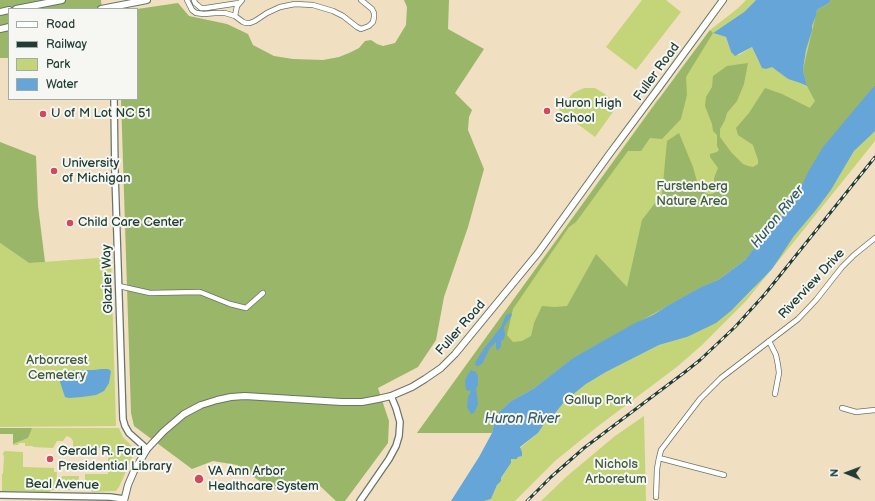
<!DOCTYPE html>
<style>
body{margin:0}
#map{position:relative;width:875px;height:501px;overflow:hidden;background:#f1dfc2;font-family:"Balsamiq Sans",sans-serif}
canvas{display:block}
.legend{position:absolute;left:8px;top:8px;width:130px;height:92px;box-sizing:border-box;background:#f6f6f2;border:1px solid #a0aca6;margin:0;padding:5px 7px;list-style:none;font-size:12px;color:#1f3d34}
.legend li{display:flex;align-items:center;gap:8px;height:20px}
.legend b{width:20px;border:1px solid #a0aca6}
.north{position:absolute;left:827px;top:453px;width:40px;height:40px;-webkit-text-stroke:3px #f6f6f2;paint-order:stroke;rotate:271deg;font-size:11px;font-weight:700;line-height:16px;text-align:center;color:#1f3d34}
.north::after{content:'';display:block;margin:auto;width:14px;height:18px;background:#1f3d34;clip-path:polygon(50% 0,100% 100%,50% 72%,0 100%)}
</style>
<div id="map">
<canvas width="875" height="501"></canvas>
<ul class="legend">
<li><b style="height:5px;background:#fff"></b>Road</li>
<li><b style="height:5px;background:#1f3d34"></b>Railway</li>
<li><b style="height:11px;background:#c3d578"></b>Park</li>
<li><b style="height:11px;background:#65a5d8"></b>Water</li>
</ul>
<div class="north">N</div>
</div>
<script>
const g = document.querySelector('canvas').getContext('2d');
g.lineJoin = 'round';
function fill(path, color) {
  g.fillStyle = color;
  g.fill(path, 'evenodd');
}
function poly(rows) {
  const path = new Path2D();
  for (const r of rows) {
    path.moveTo(r[0], r[1]);
    for (let i = 2; i < r.length; i += 2) path.lineTo(r[i], r[i + 1]);
  }
  return path;
}
function strokePath(path, color, width, dash) {
  g.strokeStyle = color;
  g.lineWidth = width;
  g.lineCap = dash ? 'butt' : 'round';
  g.setLineDash(dash || []);
  g.stroke(path);
}
function write(font, color, halo, rows, align = 'center') {
  g.font = font + ' "Balsamiq Sans",sans-serif';
  g.lineWidth = 4;
  g.setLineDash([]);
  g.textBaseline = 'middle';
  g.strokeStyle = halo;
  g.fillStyle = color;
  for (const [text, x, y, turn = 0] of rows) {
    g.save();
    g.translate(x, y);
    g.rotate((+turn || 0) * Math.PI / 180);
    g.textAlign = isNaN(turn) ? turn : align;
    if (halo) g.strokeText(text, 0, 0);
    g.fillText(text, 0, 0);
    g.restore();
  }
}
fill(poly([
 [642,0,666,0,681,12,636,70,606,47],
 [746,0,756,0,744,12,713,33,726,37,731,52,739,55,752,47,759,62,766,69,772,66,788,79,800,83,806,86,803,70,806,50,812,31,812,26,816,16,875,0,875,85,798,194,782,216,762,238,718,280,667,306,653,315,635,323,552,375,533,389,511,401,496,415,492,433,417,433,658,99,673,113,672,82,677,74,710,30,737,9],
 [584,88,595,88,605,94,618,105,595,137,559,110,573,93],
 [875,131,875,141,826,202,746,301,702,345,678,366,597,427,555,461,515,501,484,501,491,499,497,485,511,463,511,459,517,459,522,452,520,448,538,433,544,424,552,417,565,401,586,384,606,372,659,345,687,337,732,310,753,289,771,268,794,236,816,210,831,190,854,151,870,136],
 [0,243,29,263,111,257,116,426,0,427],
 [644,416,646,501,541,501,566,477,615,436],
 [32,428,119,428,123,437,133,447,134,449,134,453,119,487,116,491,113,491,95,492,85,490,85,474,108,474,108,448,89,448,88,451,87,452,86,451,86,447,73,447,73,441,71,438,67,436,65,438,63,441,57,441,53,448,33,447,33,446,25,446,25,443,19,443,18,445,13,445,13,444,28,438,31,431],
 [5,451,23,452,23,467,54,468,54,472,57,472,56,488,55,490,52,490,49,492,2,491,2,474,3,474,4,456,3,455,3,453],
 [63,476,79,476,78,490,65,490,62,489,61,477]
]), '#c3d578');
fill(poly([
 [0,0,101,0,102,9,9,9,9,58,0,58],
 [404,0,449,0,448,29,484,49,455,93,472,110,469,117,468,130,484,169,468,227,444,297,436,340,418,367,378,388,389,421,388,443,345,501,336,501,319,485,290,488,271,489,237,465,213,461,192,469,134,426,131,413,121,99,137,99,137,9,178,3,189,16,227,24,248,34,253,45,274,56,293,59,323,60,339,57,349,53,359,48,365,41,371,40,377,44,383,46,395,43,406,25,407,7],
 [831,0,875,0,875,85,798,194,745,260,718,280,701,287,653,314,573,358,533,389,511,401,496,415,492,433,417,433,658,100,710,30,713,33,686,77,687,95,681,119,662,139,650,138,641,151,628,151,576,222,569,227,513,309,507,335,513,342,522,341,531,336,534,323,542,306,555,307,567,306,596,254,627,287,642,220,662,194,667,141,679,133,693,167,698,185,702,191,707,194,712,194,716,192,717,188,714,181,714,178,718,168,710,157,710,154,717,152,719,150,717,146,717,135,713,131,712,124,705,106,706,97,712,87,713,76,727,66,748,63,744,84,737,101,727,113,725,120,720,129,720,137,731,152,743,164,748,166,753,167,758,164,758,160,753,145,738,135,736,128,749,113,765,88,782,94,810,108,815,101,807,86,803,70,817,10,829,3],
 [0,142,36,156,38,206,45,262,29,263,0,243],
 [0,428,32,428,31,431,28,438,13,444,13,434,0,434]
]), '#9ab668');
fill(poly([
 [756,0,831,0,829,3,817,10,816,16,812,26,812,31,806,50,803,70,807,86,800,83,788,79,772,67,766,69,762,68,752,47,735,56,731,52,726,37,713,33,744,12],
 [875,85,875,131,870,136,854,151,831,190,816,210,794,236,772,269,732,310,716,323,687,337,659,345,606,372,586,384,565,401,552,417,544,424,538,433,520,447,522,452,522,456,518,457,517,459,511,459,511,463,501,478,501,481,497,485,491,499,484,501,451,501,479,457,492,433,496,415,511,401,533,389,573,358,635,323,653,315,667,306,701,287,718,280,745,260,762,238,782,216,798,194,808,172,823,147],
 [510,313,512,315,504,327,505,335,504,339,501,341,501,347,498,350,496,349,496,342,490,348,482,364,478,366,476,366,475,363,483,350,501,327,506,315],
 [102,369,108,369,111,371,109,383,104,391,96,395,82,397,69,398,65,397,60,382,61,375,67,371,75,370,94,370],
 [471,370,476,372,478,376,478,385,476,388,478,404,474,413,471,414,467,407,468,397,471,391,466,390,465,381,467,376]
]), '#65a5d8');
const minor = poly([
 [187,0,192,10,196,13,204,14,215,13,225,13,235,16,243,22,246,23,250,23,255,21,267,13,280,7,295,4,313,5,333,11,343,16,357,27,361,29,369,26,373,22,374,17,374,13,372,9,361,0],
 [194,0,195,3,201,8,206,8,239,3],
 [235,16,237,6,242,0],
 [119,286,150,293,200,292,230,304,246,308,263,293],
 [769,341,776,355,778,365,779,373,775,394],
 [842,408,856,412,875,410],
 [659,458,724,475],
 [656,497,657,469,659,458,661,450,700,399,721,378,798,319,816,300,842,267,854,255,875,238]
]);
const tertiary = poly([
 [114,99,115,174,123,419,125,426,129,433,147,449],
 [0,495,110,497,124,499],
 [360,501,389,459,396,446,399,436,400,422,396,408,391,396]
]);
const secondary = poly([
 [16,9,62,0],
 [101,9,147,0],
 [0,12,9,10],
 [0,29,9,27],
 [124,501,128,485,134,471,147,449,164,431,184,414,201,405,217,400,231,397,245,396,341,402,362,402,378,399,391,396,412,387,425,379,441,368,455,354,538,253,608,156,660,86,723,0]
]);
strokePath(minor, '#687666', 6);
strokePath(tertiary, '#687666', 8);
strokePath(secondary, '#687666', 8);
strokePath(minor, '#fff', 4.5);
strokePath(tertiary, '#fff', 5.5);
strokePath(secondary, '#fff', 6);
const rail = poly([
 [527,501,551,477,584,448,685,372,700,360,735,327,765,294,875,157]
]);
strokePath(rail, '#1f3d34', 3);
strokePath(rail, '#f6f6f2', 1.5, [4.5]);
for (const [x, y, r, color] of [
 [547,111,4,"#d1495b"],
 [43,114,4,"#d1495b"],
 [54,171,4,"#d1495b"],
 [70,223,4,"#d1495b"],
 [50,459,4,"#d1495b"],
 [199,479,5,"#d1495b"]
]) {
  const dot = new Path2D();
  dot.arc(x, y, r, 0, 2 * Math.PI);
  g.fillStyle = color;
  g.fill(dot);
  strokePath(dot, '#f6f6f2', 1.5);
}
write('13px', '#1f3d34', '#f6f6f2', [
 ["Fuller Road",657,72,-54],
 ["Glazier Way",108,279,-92],
 ["Riverview Drive",812,284,-47],
 ["Fuller Road",461,328,-49],
 ["Beal Avenue",62,485,1]
]);
write('13px', '#1f3d34', '#f6f6f2', [
 ["Huron High",555,104],
 ["School",555,119],
 ["U of M Lot NC 51",51,114],
 ["University",62,164],
 ["of Michigan",62,179],
 ["Child Care Center",78,223],
 ["Gerald R. Ford",58,452],
 ["Presidential Library",58,467],
 ["VA Ann Arbor",208,472],
 ["Healthcare System",208,487]
], 'left');
write('13px', '#405b42', '#f6f6f2', [
 ["Furstenberg",692,187],
 ["Nature Area",692,202],
 ["Arborcrest",57,361],
 ["Cemetery",57,376],
 ["Gallup Park",598,401],
 ["Nichols",616,465],
 ["Arboretum",616,480]
]);
write('italic 14px', '#345c65', '#f6f6f2', [
 ["Huron River",778,217,-51],
 ["Huron River",522,419]
]);
</script>
